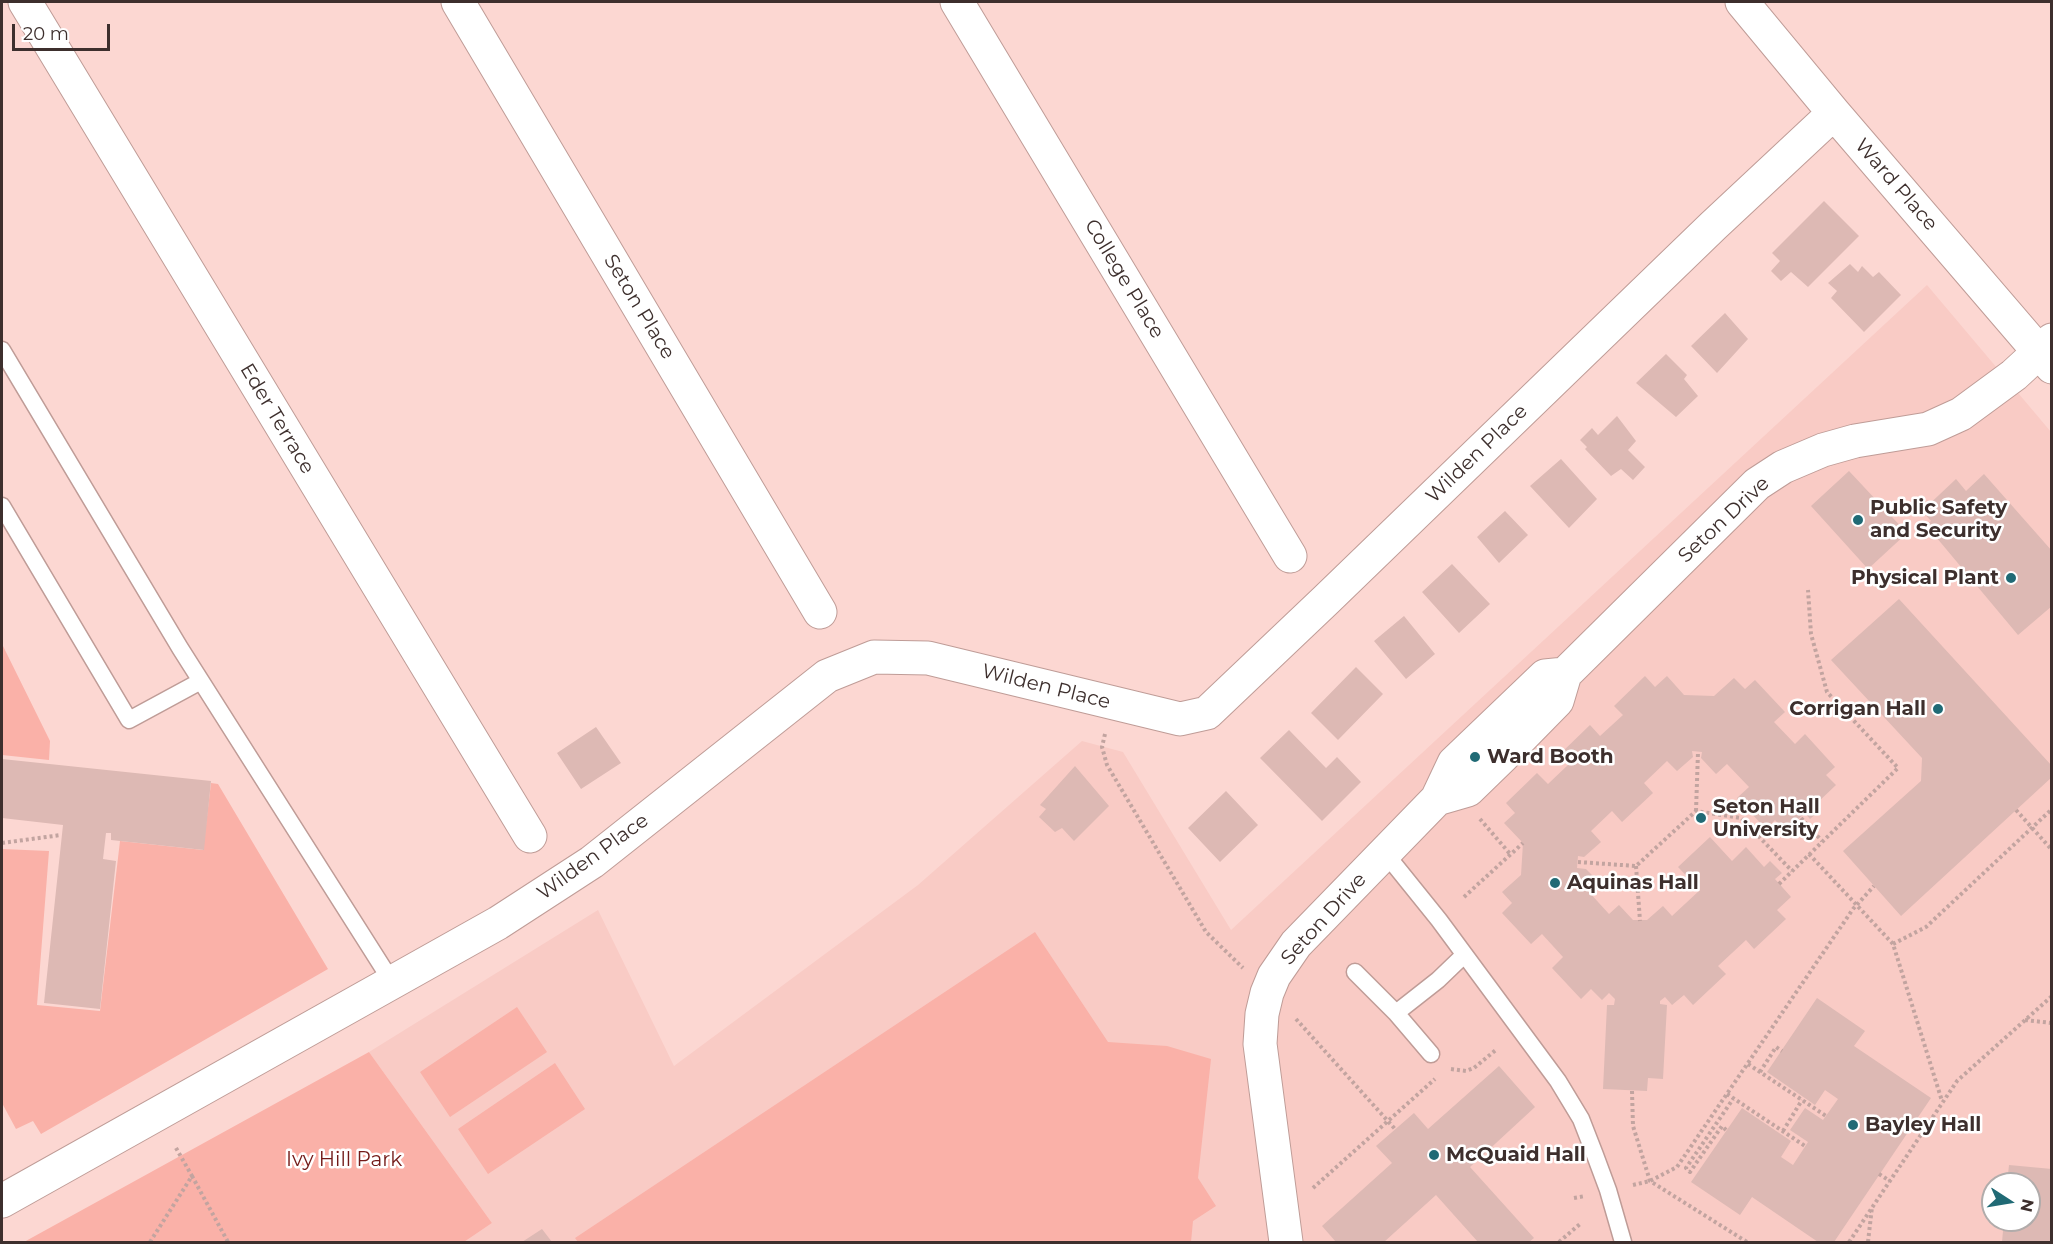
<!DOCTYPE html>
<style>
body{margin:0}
#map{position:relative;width:2053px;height:1244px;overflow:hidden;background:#fcd7d2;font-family:Montserrat,sans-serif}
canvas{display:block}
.frame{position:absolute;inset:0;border:3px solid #3d2f2d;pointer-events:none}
.north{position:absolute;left:1981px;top:1172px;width:60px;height:60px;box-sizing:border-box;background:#fff;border:2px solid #b1acab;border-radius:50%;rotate:102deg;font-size:16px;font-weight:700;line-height:24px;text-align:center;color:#3d2f2d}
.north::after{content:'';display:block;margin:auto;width:21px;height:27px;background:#206a75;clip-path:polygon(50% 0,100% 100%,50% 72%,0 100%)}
.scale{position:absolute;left:12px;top:24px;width:98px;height:27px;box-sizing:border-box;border:3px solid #3d2f2d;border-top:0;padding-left:8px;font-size:18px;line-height:21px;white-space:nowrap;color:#3d2f2d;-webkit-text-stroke:4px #fff;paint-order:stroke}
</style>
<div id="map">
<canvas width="2053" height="1244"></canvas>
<div class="frame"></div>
<div class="north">N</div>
<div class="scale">20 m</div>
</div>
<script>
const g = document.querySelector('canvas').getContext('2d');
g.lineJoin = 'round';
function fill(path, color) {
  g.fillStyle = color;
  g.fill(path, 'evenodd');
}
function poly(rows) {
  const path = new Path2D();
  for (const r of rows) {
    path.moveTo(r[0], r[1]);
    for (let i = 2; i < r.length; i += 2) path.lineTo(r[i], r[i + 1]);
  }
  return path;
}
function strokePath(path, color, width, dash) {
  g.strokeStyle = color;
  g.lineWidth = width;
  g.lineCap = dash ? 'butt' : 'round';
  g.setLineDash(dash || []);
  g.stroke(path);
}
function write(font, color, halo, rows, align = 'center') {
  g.font = font + ' Montserrat,sans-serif';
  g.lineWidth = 5;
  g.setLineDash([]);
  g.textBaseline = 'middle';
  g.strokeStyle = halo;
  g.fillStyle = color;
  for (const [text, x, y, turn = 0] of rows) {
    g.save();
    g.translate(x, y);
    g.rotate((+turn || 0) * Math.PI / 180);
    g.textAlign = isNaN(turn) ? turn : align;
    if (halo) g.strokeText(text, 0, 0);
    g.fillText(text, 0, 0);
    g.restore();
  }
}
fill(poly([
 [1927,285,2051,432,2051,1242,464,1242,492,1223,369,1052,598,910,674,1066,918,885,1082,741,1123,752,1231,930],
 [1993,1184,2029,1184,2029,1220,1993,1220]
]), '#f9cbc5');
fill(poly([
 [2,644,50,741,49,760,2,755],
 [211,783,218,784,328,969,41,1134,33,1121,16,1129,2,1103,2,849,49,851,37,1005,100,1011,120,841,203,850],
 [1035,932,1108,1042,1167,1046,1211,1059,1198,1178,1216,1206,1193,1221,1191,1242,578,1242,575,1238],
 [517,1007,547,1052,450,1117,420,1072],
 [369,1052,492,1223,464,1242,24,1242],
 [555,1063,585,1109,488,1174,458,1129]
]), '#fab1a8');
fill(poly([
 [1824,201,1859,236,1808,287,1791,272,1781,281,1771,271,1780,261,1772,253],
 [1850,264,1858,272,1862,266,1873,277,1879,272,1901,295,1864,332,1831,298,1837,291,1828,283],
 [1725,313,1748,339,1717,373,1691,346],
 [1666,354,1687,375,1684,379,1698,396,1676,417,1636,383],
 [1617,416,1636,441,1628,450,1645,467,1633,480,1621,469,1611,476,1585,449,1587,447,1580,440,1592,428,1598,435],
 [1561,459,1597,499,1569,528,1530,486],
 [1849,471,1907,533,1868,569,1811,506],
 [1984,474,2052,551,2052,606,2018,635,1926,525,1931,521,1922,511,1956,479,1966,491],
 [1505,511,1528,535,1499,563,1477,537],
 [1452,564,1490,604,1459,633,1422,592],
 [1899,599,2052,766,2052,777,1901,916,1843,851,1921,781,1922,758,1831,660],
 [1404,616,1435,654,1406,679,1374,641],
 [1356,667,1383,694,1338,740,1311,713],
 [1645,676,1655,687,1667,676,1684,695,1714,696,1734,678,1745,689,1755,680,1785,712,1774,722,1795,744,1805,734,1835,767,1826,775,1836,785,1816,804,1821,809,1810,819,1805,813,1785,831,1775,820,1766,829,1737,798,1749,787,1727,764,1716,774,1701,758,1702,752,1692,751,1693,757,1677,771,1667,761,1644,783,1653,793,1622,822,1612,811,1591,831,1601,842,1584,857,1578,856,1577,868,1586,869,1599,882,1588,891,1609,914,1619,905,1633,920,1647,920,1663,906,1672,916,1700,890,1678,867,1710,837,1732,861,1746,847,1764,867,1770,861,1782,873,1775,879,1791,897,1777,910,1786,919,1754,949,1746,940,1718,966,1726,974,1693,1005,1684,995,1672,1005,1665,997,1660,1001,1660,1004,1667,1005,1663,1079,1648,1078,1647,1091,1603,1089,1607,1005,1614,1005,1615,999,1609,993,1602,1000,1591,989,1581,999,1552,968,1563,957,1542,934,1531,944,1502,913,1512,903,1502,892,1521,875,1523,843,1504,823,1515,813,1506,803,1537,773,1548,784,1569,764,1560,754,1590,725,1600,736,1623,715,1614,706],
 [596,727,621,763,581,789,557,753],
 [1289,730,1326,768,1337,757,1361,782,1322,821,1260,758],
 [2,759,211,781,204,850,111,840,111,833,106,833,103,859,116,861,100,1009,44,1003,63,825,2,818],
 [1075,766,1109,806,1074,841,1062,828,1055,832,1039,817,1046,809,1040,805],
 [1226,791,1258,825,1220,862,1188,828],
 [1817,998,1865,1031,1854,1046,1931,1098,1834,1242,1818,1242,1752,1197,1740,1215,1691,1182,1742,1108,1791,1141,1781,1157,1793,1165,1808,1142,1790,1130,1805,1108,1823,1120,1838,1099,1825,1090,1815,1105,1767,1072],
 [1499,1066,1535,1107,1470,1167,1534,1238,1529,1242,1478,1242,1436,1195,1384,1242,1336,1242,1322,1226,1392,1163,1376,1146,1414,1113,1428,1129],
 [2009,1165,2052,1169,2052,1242,2002,1242,2004,1220,2029,1220,2029,1184,2007,1184],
 [542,1229,552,1242,522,1242]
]), '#ddb9b4');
const lane = poly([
 [2,350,180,648,392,982],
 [2,506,129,720,201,681],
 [1385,853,1439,920,1558,1081,1581,1119,1595,1155,1608,1190,1623,1242],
 [1355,972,1396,1013],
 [1431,1054,1396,1013,1438,980,1464,955]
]);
const street = poly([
 [25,2,530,836],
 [458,2,820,612],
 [957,2,1290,556],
 [1437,799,1468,790,1502,757,1557,701,1565,674,1757,484,1783,467,1823,450,1855,441,1928,429,1961,414,2014,375,2052,340],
 [1286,1242,1260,1044,1262,1014,1267,993,1274,976,1296,944,1437,799,1454,763,1545,676,1565,674]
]);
const secondary = poly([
 [1742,2,1834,113,2052,367],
 [2,1201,498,923,592,862,827,676,874,657,928,658,1180,719,1207,713,1326,600,1713,226,1834,113]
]);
strokePath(lane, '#bf9c97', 19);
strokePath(street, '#bf9c97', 35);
strokePath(secondary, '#bf9c97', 35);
strokePath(poly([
 [1105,734,1102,747,1107,765,1206,932,1243,968],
 [2016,810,2052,850],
 [1696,811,1698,752],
 [1801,818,1822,841],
 [1480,819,1511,855],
 [2,843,61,835],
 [1809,854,1893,944,1942,1101],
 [1578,862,1636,866,1696,811,1741,818,1792,871],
 [1636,866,1640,921],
 [1779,884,1898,768,1827,692,1811,634,1808,590],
 [1464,897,1523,843],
 [1893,944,1926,927,2052,809],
 [1296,1019,1395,1129],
 [2025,1020,2052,1023],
 [1748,1064,1826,1116],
 [1451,1069,1466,1071,1474,1068,1497,1049],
 [1760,1072,1776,1047,1782,1051],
 [1632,1091,1633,1126,1650,1181,1747,1242],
 [1727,1094,1805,1146],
 [1726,1130,1722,1126,1690,1172,1686,1168,1733,1099],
 [1783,1131,1802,1100],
 [176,1148,192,1176],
 [1879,1174,1890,1181],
 [1633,1185,1650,1181,1677,1167,1853,909,1874,886],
 [1313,1188,1435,1079],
 [1574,1198,1585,1196],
 [150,1242,192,1176,228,1242],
 [1559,1242,1580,1224],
 [1849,1242,1957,1081,2052,996],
 [1868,1242,1872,1207]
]), '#c2a4a0', 4, [3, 3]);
strokePath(lane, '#fff', 16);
strokePath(street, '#fff', 33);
strokePath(secondary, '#fff', 33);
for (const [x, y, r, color] of [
 [1858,520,6,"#206a75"],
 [2011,578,6,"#206a75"],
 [1938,709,6,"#206a75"],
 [1475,757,6,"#206a75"],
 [1701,818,6,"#206a75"],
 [1555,883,6,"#206a75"],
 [1853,1125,6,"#206a75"],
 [1434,1155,6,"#206a75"]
]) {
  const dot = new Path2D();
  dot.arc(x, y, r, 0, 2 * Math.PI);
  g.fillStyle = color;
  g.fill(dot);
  strokePath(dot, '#fff', 2);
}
write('20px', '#3d2f2d', '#fff', [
 ["Ward Place",1896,185,49],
 ["College Place",1124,279,59],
 ["Seton Place",639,307,59],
 ["Eder Terrace",277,419,59],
 ["Wilden Place",1477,454,-44],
 ["Seton Drive",1724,520,-43],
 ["Wilden Place",1046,687,14],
 ["Wilden Place",593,857,-36],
 ["Seton Drive",1324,919,-48]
]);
write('bold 20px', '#3d2f2d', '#fff', [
 ["Public Safety",1870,508],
 ["and Security",1870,531],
 ["Physical Plant",1999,578,"right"],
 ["Corrigan Hall",1926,709,"right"],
 ["Ward Booth",1487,757],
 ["Seton Hall",1713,807],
 ["University",1713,830],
 ["Aquinas Hall",1567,883],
 ["Bayley Hall",1865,1125],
 ["McQuaid Hall",1446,1155]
], 'left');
write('20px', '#731a18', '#fff', [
 ["Ivy Hill Park",344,1160]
]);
</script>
